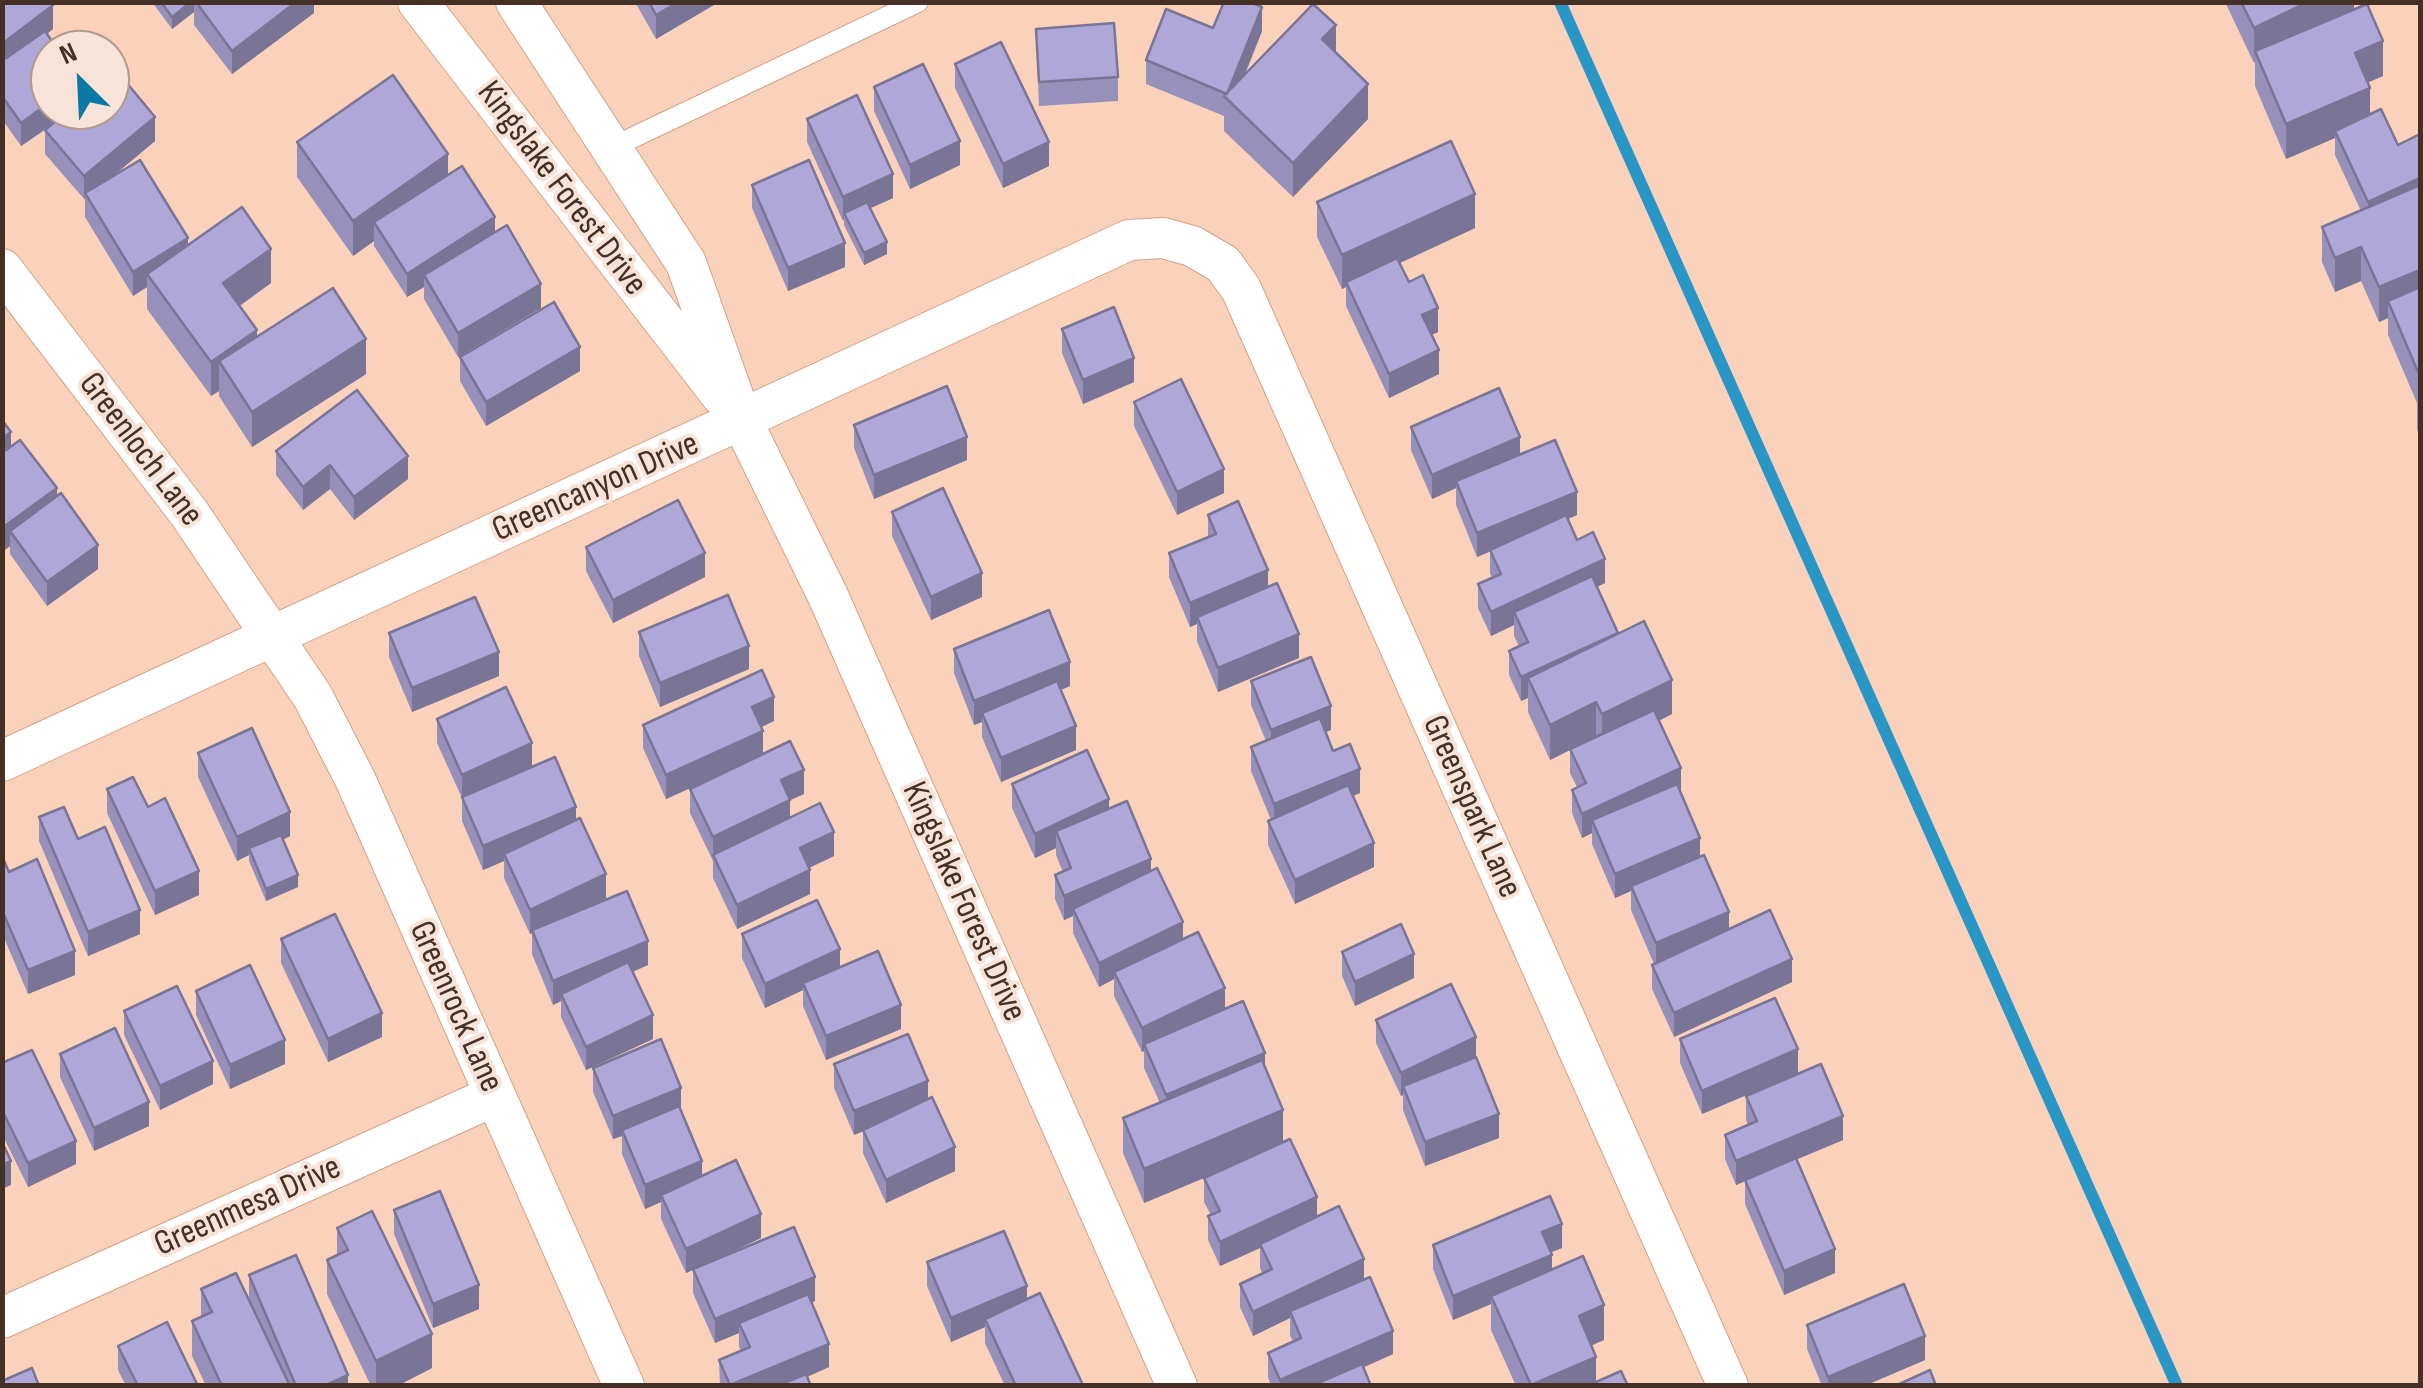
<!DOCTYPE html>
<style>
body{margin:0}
#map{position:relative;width:2423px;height:1388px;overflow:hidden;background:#fad1ba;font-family:"Sofia Sans Condensed",sans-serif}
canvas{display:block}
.frame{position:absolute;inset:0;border:5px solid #443025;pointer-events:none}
.north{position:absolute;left:30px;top:30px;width:100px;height:100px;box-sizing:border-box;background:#f8e3d8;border:2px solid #b09b90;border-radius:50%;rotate:336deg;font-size:28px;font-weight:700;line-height:40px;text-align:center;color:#443025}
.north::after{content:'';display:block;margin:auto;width:35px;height:45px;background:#0b79a3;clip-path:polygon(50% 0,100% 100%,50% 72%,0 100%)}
</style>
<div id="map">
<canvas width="2423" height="1388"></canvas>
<div class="frame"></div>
<div class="north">N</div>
</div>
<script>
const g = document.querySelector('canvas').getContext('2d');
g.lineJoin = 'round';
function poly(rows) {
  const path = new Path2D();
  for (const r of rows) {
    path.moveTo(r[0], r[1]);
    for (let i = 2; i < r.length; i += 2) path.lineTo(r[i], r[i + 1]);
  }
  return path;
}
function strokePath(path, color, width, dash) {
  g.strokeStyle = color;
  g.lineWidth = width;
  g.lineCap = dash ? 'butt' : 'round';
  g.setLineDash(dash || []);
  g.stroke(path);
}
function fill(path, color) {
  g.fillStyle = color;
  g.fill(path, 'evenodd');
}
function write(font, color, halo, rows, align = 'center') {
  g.font = font + ' "Sofia Sans Condensed",sans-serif';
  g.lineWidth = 8;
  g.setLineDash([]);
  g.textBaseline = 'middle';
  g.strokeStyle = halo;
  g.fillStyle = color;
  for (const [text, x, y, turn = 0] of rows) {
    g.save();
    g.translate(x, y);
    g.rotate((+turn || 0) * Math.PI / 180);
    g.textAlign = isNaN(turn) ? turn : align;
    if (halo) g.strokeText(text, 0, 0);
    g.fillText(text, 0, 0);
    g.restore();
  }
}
strokePath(poly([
 [1560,2,2177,1386]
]), '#2996c5', 12);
const service = poly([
 [613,147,918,2]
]);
const minor = poly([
 [418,2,721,395],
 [516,2,686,263,742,421,828,596,1177,1386],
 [2,269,189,513,313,697,356,781,624,1386],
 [2,761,1129,240,1163,238,1192,246,1223,264,1241,289,1728,1386],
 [2,1318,494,1096]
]);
strokePath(service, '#d2a285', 22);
strokePath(minor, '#d2a285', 42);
strokePath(service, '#fff', 20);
strokePath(minor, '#fff', 40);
fill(poly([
 [2,2,53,29,47,34,50,110,155,141,112,177,188,245,271,283,240,306,257,337,366,374,252,447,219,396,219,391,211,396,147,309,147,287,133,296,85,217,85,200,45,154,45,130,49,127,21,146,2,119],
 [152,2,314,2,314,13,232,74,194,25,194,12,172,29],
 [635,2,719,2,656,39],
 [2225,2,2354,2,2354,10,2383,76,2368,82,2370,114,2398,145,2420,134,2420,438,2417,429,2417,403,2388,335,2388,318,2379,322,2361,281,2335,292,2322,262,2322,227,2361,211,2335,155,2335,138,2286,159,2255,86,2255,62,2254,63],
 [1213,28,1262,31,1245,75,1336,53,1368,119,1293,197,1224,131,1224,116,1146,84,1146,60],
 [1036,29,1118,77,1118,101,1039,106],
 [955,64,1049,166,1003,188,955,88],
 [874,87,960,165,910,189,874,111],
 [807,119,893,198,870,208,887,254,864,265,844,225,844,220,843,221,807,142],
 [297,142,448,175,495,232,541,308,458,357,424,299,424,287,407,297,374,246,374,241,353,256,297,177],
 [752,185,845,267,788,291,752,208],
 [1317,202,1475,228,1400,263,1409,282,1438,332,1432,335,1439,374,1389,398,1346,306,1346,287,1342,289,1317,237],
 [1062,329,1134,382,1083,404,1062,353],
 [460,357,580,371,486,426,460,381],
 [1134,402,1224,493,1177,515,1134,426],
 [2,420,11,447,57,496,98,569,47,606,10,554,10,546,2,552],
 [854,425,967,460,874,499,854,448],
 [1411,427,1520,454,1577,515,1568,519,1577,540,1605,583,1597,587,1618,633,1672,714,1659,721,1700,857,1729,930,1792,982,1674,1037,1652,989,1652,965,1654,964,1631,910,1631,891,1615,898,1592,844,1592,833,1582,838,1572,813,1572,790,1577,787,1570,773,1570,750,1550,760,1528,712,1528,698,1521,701,1509,675,1509,651,1519,646,1514,636,1514,625,1491,636,1478,608,1478,584,1492,578,1490,573,1490,551,1477,557,1456,505,1456,488,1432,499,1411,450],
 [276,451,408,479,354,520,330,489,303,510,276,475],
 [892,512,982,597,931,620,892,536],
 [1208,515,1268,587,1299,658,1218,692,1197,641,1197,624,1190,627,1169,577,1169,553,1208,537],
 [586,547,705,577,613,623,586,571],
 [639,632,749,669,660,707,639,656],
 [389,633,499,676,412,712,389,657],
 [954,649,1070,686,1061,690,1076,750,1001,782,982,737,982,722,974,725,954,673],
 [1251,681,1331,730,1325,732,1333,751,1360,793,1353,796,1374,867,1295,904,1268,845,1268,821,1271,820,1251,771,1251,747,1266,741,1251,705],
 [437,719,532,767,576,819,606,898,580,910,648,965,633,972,653,1039,586,1070,561,1017,561,1001,553,1005,532,954,532,933,530,934,504,878,504,861,483,870,462,821,462,798,437,743],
 [774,721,762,727,763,754,804,794,790,800,790,817,834,856,809,868,810,894,737,929,713,878,713,861,690,813,690,789,715,777,666,799,643,748,643,725],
 [198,753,290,836,283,840,298,887,266,901,249,861,249,855,237,861,198,777],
 [1012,784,1109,809,1151,871,1183,939,1225,1009,1265,1067,1283,1141,1317,1217,1364,1279,1393,1354,1363,1367,1371,1386,1271,1386,1268,1377,1268,1353,1293,1342,1290,1335,1290,1318,1253,1336,1240,1307,1240,1284,1262,1273,1260,1268,1260,1248,1220,1266,1208,1240,1208,1216,1211,1215,1204,1202,1204,1178,1144,1203,1123,1153,1123,1118,1160,1103,1144,1068,1144,1051,1142,1052,1114,996,1114,979,1099,987,1073,933,1073,916,1064,920,1055,899,1055,875,1063,872,1056,855,1056,848,1035,858,1012,808],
 [107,789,148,807,199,895,155,915,107,813],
 [39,817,78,839,140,934,88,956,39,841],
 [2,856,9,872,75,975,28,994,2,933],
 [742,934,840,967,901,1029,826,1060,803,1006,803,990,765,1008,742,958],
 [281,939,382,1037,328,1062,281,963],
 [1342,952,1414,978,1355,1006,1342,976],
 [196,991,285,1064,230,1089,196,1015],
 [124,1011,213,1084,160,1110,124,1035],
 [1376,1020,1476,1057,1499,1138,1425,1166,1403,1110,1403,1095,1401,1096,1376,1043],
 [1680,1039,1798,1073,1702,1114,1680,1063],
 [60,1054,149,1126,94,1151,60,1077],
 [2,1063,76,1164,28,1187,2,1134],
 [834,1064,928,1099,955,1171,886,1203,863,1153,863,1131,854,1135,834,1088],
 [593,1068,681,1110,702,1176,761,1238,709,1263,815,1301,811,1302,829,1367,807,1377,811,1386,720,1386,719,1360,741,1351,739,1347,739,1333,715,1343,693,1293,693,1270,686,1273,661,1219,661,1202,645,1209,622,1154,622,1136,613,1139,593,1092],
 [1746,1096,1843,1140,1796,1159,1835,1273,1784,1295,1745,1204,1745,1181,1736,1185,1725,1159,1725,1135,1748,1125,1746,1120],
 [394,1210,479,1309,433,1328,394,1234],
 [337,1228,432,1368,397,1386,371,1386,327,1294,327,1260,337,1255],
 [1433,1245,1562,1248,1550,1252,1552,1269,1604,1340,1591,1345,1596,1382,1628,1386,1516,1386,1491,1330,1491,1304,1453,1320,1433,1269],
 [927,1262,1027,1299,1082,1386,1005,1386,985,1343,985,1327,951,1342,927,1286],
 [249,1275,348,1386,206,1386,192,1356,192,1321,201,1317,201,1289,249,1299],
 [1807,1325,1925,1360,1864,1386,1822,1386,1807,1349],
 [118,1346,198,1386,126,1386,118,1370]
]), '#9690ba');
fill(poly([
 [191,2,194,2,194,12,172,29,172,17],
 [296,2,314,2,314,13,232,74,232,51],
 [678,2,719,2,656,39,656,15],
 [2308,2,2354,2,2354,15,2255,51,2254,63,2254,28],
 [53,5,53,29,2,68,2,44],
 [1262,7,1262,31,1232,105,1227,94],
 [1336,25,1336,60,1322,39],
 [2383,41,2383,76,2355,88,2355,53],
 [1368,84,1368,119,1293,197,1293,163],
 [2370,88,2370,123,2335,131,2335,138,2286,159,2286,124],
 [50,102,50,110,73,110,21,146,21,123],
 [155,117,155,141,88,197,85,193,84,200,84,176],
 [960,141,960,165,910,189,910,165],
 [1049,142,1049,166,1003,188,1003,164],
 [448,154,448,189,374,222,374,241,353,256,353,221],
 [893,174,893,198,847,219,844,213,843,221,843,197],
 [2420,178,2420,202,2368,226,2368,202],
 [1475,194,1475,228,1348,287,1346,282,1346,287,1342,289,1342,255],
 [495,217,495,241,424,275,424,287,407,297,407,274],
 [188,238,188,262,147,274,147,287,133,296,133,272],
 [887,242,887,254,864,265,864,253],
 [845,243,845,267,788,291,788,268],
 [2361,247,2361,281,2335,292,2335,258],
 [271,249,271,283,223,317,223,283],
 [2420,270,2420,305,2388,301,2388,318,2379,322,2379,287],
 [541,284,541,308,458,357,458,333],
 [1438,308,1438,332,1422,339,1422,315],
 [257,330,257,364,219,361,219,391,211,396,211,362],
 [366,339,366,374,252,447,252,412],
 [580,347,580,371,486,426,486,402],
 [1439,350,1439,374,1389,398,1389,374],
 [1134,358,1134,382,1083,404,1083,380],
 [2420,371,2420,403,2418,398,2418,372],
 [11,432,11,456,2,462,2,438],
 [967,437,967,460,874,499,874,475],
 [1520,437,1520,461,1456,481,1456,488,1432,499,1432,475],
 [408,456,408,479,354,520,354,497],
 [330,465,330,489,303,510,303,487],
 [1224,469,1224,493,1177,515,1177,492],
 [57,488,57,511,10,531,10,546,2,552,2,528],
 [1577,492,1577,515,1477,557,1477,533],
 [98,545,98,569,47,606,47,582],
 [705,553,705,577,613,623,613,600],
 [1605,559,1605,583,1519,623,1514,612,1514,625,1491,636,1491,612],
 [1268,570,1268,594,1197,617,1197,624,1190,627,1190,603],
 [982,573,982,597,931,620,931,597],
 [1618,633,1618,656,1528,678,1528,698,1521,701,1521,677],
 [1299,634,1299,658,1218,692,1218,668],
 [749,646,749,669,660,707,660,683],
 [499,652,499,676,412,712,412,688],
 [1070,662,1070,686,985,720,982,713,982,722,974,725,974,701],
 [1672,680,1672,714,1602,748,1602,714],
 [774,697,774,721,752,731,752,707],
 [1596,702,1596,737,1550,760,1550,725],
 [1331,706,1331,730,1271,754,1271,730],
 [1076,726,1076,750,1001,782,1001,758],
 [763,731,763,755,666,799,666,775],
 [532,743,532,767,462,798,462,775],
 [1681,768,1681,792,1592,820,1592,833,1582,838,1582,814],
 [1360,769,1360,793,1274,828,1274,804],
 [804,770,804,794,781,804,781,780],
 [1109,799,1109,823,1056,831,1056,848,1035,858,1035,834],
 [790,800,790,824,713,855,713,861,713,837],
 [576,807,576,830,504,854,504,861,483,870,483,846],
 [290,812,290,836,252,854,249,848,249,855,237,861,237,837],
 [834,832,834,856,800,872,800,848],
 [1700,838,1700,862,1631,886,1631,891,1615,898,1615,874],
 [1374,843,1374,867,1295,904,1295,880],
 [1151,859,1151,883,1073,909,1073,916,1064,920,1064,896],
 [810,870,810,894,737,929,737,905],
 [199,871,199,895,155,915,155,891],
 [606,874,606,898,530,934,530,910],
 [298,875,298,887,266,901,266,889],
 [140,910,140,934,88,956,88,932],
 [1729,912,1729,936,1656,967,1656,943],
 [1183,922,1183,946,1114,972,1114,979,1099,987,1099,963],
 [648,941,648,965,564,1000,561,994,561,1001,553,1005,553,981],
 [840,949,840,973,803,983,803,990,765,1008,765,984],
 [75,951,75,975,28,994,28,970],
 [1414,954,1414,978,1355,1006,1355,982],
 [1792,959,1792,982,1674,1037,1674,1013],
 [1225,988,1225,1012,1144,1044,1144,1051,1142,1052,1142,1028],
 [901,1005,901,1029,826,1060,826,1036],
 [382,1013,382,1037,328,1062,328,1039],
 [653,1015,653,1039,586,1070,586,1047],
 [1476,1037,1476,1061,1403,1086,1403,1095,1401,1096,1401,1073],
 [285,1040,285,1064,230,1089,230,1065],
 [1798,1049,1798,1073,1702,1114,1702,1091],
 [1265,1053,1265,1076,1166,1119,1166,1095],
 [213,1061,213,1084,160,1110,160,1086],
 [928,1081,928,1105,854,1135,854,1111],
 [681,1088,681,1112,622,1130,622,1136,613,1139,613,1116],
 [149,1102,149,1126,94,1151,94,1128],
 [1283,1110,1283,1145,1144,1203,1144,1169],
 [1499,1114,1499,1138,1425,1166,1425,1142],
 [1843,1116,1843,1140,1736,1185,1736,1161],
 [76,1141,76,1164,28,1187,28,1163],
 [955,1147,955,1171,886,1203,886,1180],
 [11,1161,11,1185,2,1189,2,1165],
 [702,1161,702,1185,661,1195,661,1202,645,1209,645,1185],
 [1317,1197,1317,1221,1260,1244,1260,1248,1220,1266,1220,1242],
 [761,1214,761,1238,686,1273,686,1249],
 [1562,1224,1562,1248,1542,1256,1542,1232],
 [1835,1249,1835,1273,1784,1295,1784,1271],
 [1552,1255,1552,1279,1491,1296,1491,1304,1453,1320,1453,1296],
 [1364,1259,1364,1283,1290,1311,1290,1318,1253,1336,1253,1312],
 [815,1277,815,1301,743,1331,739,1323,739,1333,715,1343,715,1319],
 [479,1285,479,1309,433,1328,433,1304],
 [1027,1286,1027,1310,985,1319,985,1327,951,1342,951,1318],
 [1604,1305,1604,1340,1579,1351,1579,1316],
 [1393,1331,1393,1354,1322,1386,1280,1386,1280,1380],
 [432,1334,432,1368,397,1386,376,1386,376,1361],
 [1925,1336,1925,1360,1864,1386,1828,1386,1828,1377],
 [829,1344,829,1367,786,1386,730,1385],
 [1596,1357,1596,1386,1531,1385],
 [348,1375,348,1386,324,1386]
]), '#7a7597');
const building = poly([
 [2,2,51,2,53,5,2,44,2,2],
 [161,2,191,2,172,17,161,2],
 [196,2,296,2,232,51,196,2],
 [649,2,678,2,656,15,649,2],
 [1224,2,1250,2,1262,7,1227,94,1146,60,1166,9,1213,28,1224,2],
 [2241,2,2308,2,2254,28,2241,2],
 [1313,4,1336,25,1322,39,1368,84,1293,163,1224,96,1313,4],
 [2367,4,2383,41,2355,53,2370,88,2286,124,2255,51,2367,4],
 [1114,23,1118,77,1039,82,1036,29,1114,23],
 [45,31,58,50,50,50,50,102,21,123,2,96,2,61,45,31],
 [1001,42,1049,142,1003,164,955,64,1001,42],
 [923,64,960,141,910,165,874,87,923,64],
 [116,70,155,117,84,176,45,130,69,110,110,110,110,75,116,70],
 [393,75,448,154,353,221,297,142,393,75],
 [857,95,893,174,843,197,807,119,857,95],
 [2381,109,2398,145,2420,134,2420,178,2368,202,2335,131,2381,109],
 [1451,141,1475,194,1342,255,1317,202,1451,141],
 [140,160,188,238,133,272,85,193,140,160],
 [809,160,845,243,788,268,752,185,809,160],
 [462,166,495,217,407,274,374,222,462,166],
 [2420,185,2420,270,2379,287,2361,247,2335,258,2322,227,2420,185],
 [867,202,887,242,864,253,844,213,867,202],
 [242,207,271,249,223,283,257,330,211,362,147,274,242,207],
 [507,225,541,284,458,333,424,275,507,225],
 [1397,258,1409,282,1423,275,1438,308,1422,315,1439,350,1389,374,1346,282,1397,258],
 [2420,287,2420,371,2418,372,2388,301,2420,287],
 [333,288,366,339,252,412,219,361,333,288],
 [554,302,580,347,486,402,460,357,554,302],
 [1114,307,1134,358,1083,380,1062,329,1114,307],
 [1181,379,1224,469,1177,492,1134,402,1181,379],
 [947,386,967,437,874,475,854,425,947,386],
 [1499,388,1520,437,1432,475,1411,427,1499,388],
 [357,390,408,456,354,497,330,465,303,487,276,451,357,390],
 [2,420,11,432,2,438,2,420],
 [20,440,57,488,2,528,2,453,20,440],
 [1555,440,1577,492,1477,533,1456,481,1555,440],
 [943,488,982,573,931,597,892,512,943,488],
 [61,493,98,545,47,582,10,531,61,493],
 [678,500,705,553,613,600,586,547,678,500],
 [1238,501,1268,570,1190,603,1169,553,1216,534,1208,515,1238,501],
 [1566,515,1577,540,1593,532,1605,559,1491,612,1478,584,1501,574,1490,550,1566,515],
 [1592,576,1618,633,1521,677,1509,651,1528,642,1514,612,1592,576],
 [1277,583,1299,634,1218,668,1197,617,1277,583],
 [728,595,749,646,660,683,639,632,728,595],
 [475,597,499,652,412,688,389,633,475,597],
 [1049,610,1070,662,974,701,954,649,1049,610],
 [1644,621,1672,680,1602,714,1596,702,1550,725,1528,678,1644,621],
 [1311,657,1331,706,1271,730,1251,681,1311,657],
 [762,670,774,697,752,707,763,731,666,775,643,725,762,670],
 [1057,681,1076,726,1001,758,982,713,1057,681],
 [506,687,532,743,462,775,437,719,506,687],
 [1654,710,1681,768,1582,814,1572,790,1586,783,1570,749,1654,710],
 [1320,718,1333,751,1350,744,1360,769,1274,804,1251,747,1320,718],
 [252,728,290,812,237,837,198,753,252,728],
 [790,741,804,770,781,780,790,800,713,837,690,789,790,741],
 [1087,750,1109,799,1035,834,1012,784,1087,750],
 [555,757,576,807,483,846,462,797,555,757],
 [133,777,148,807,165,798,199,871,155,891,107,789,133,777],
 [1677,784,1700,838,1615,874,1592,820,1677,784],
 [1348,785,1374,843,1295,880,1268,821,1348,785],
 [1127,801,1151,859,1064,896,1055,875,1071,868,1056,831,1127,801],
 [820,803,834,832,800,848,810,870,737,905,713,855,820,803],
 [64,807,78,839,105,827,140,910,88,932,39,817,64,807],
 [580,818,606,874,530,910,504,854,580,818],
 [281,835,298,875,266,889,249,848,281,835],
 [1704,855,1729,912,1656,943,1631,886,1704,855],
 [2,856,9,872,37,859,75,951,28,970,2,910,2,856],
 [1157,868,1183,922,1099,963,1073,909,1157,868],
 [627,891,648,941,553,981,532,930,627,891],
 [817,900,840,949,765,984,742,934,817,900],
 [1770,910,1792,959,1674,1013,1652,965,1770,910],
 [335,914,382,1013,328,1039,281,939,335,914],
 [1401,924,1414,954,1355,982,1342,952,1401,924],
 [1198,932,1225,988,1142,1028,1114,972,1198,932],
 [878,951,901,1005,826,1036,803,983,878,951],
 [628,962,653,1015,586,1047,561,994,628,962],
 [250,965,285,1040,230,1065,196,991,250,965],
 [1451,984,1476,1037,1401,1073,1376,1020,1451,984],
 [177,986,213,1061,160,1086,124,1011,177,986],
 [1775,998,1798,1049,1702,1091,1680,1039,1775,998],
 [1243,1001,1265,1053,1166,1095,1144,1044,1243,1001],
 [115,1028,149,1102,94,1128,60,1054,115,1028],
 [908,1034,928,1081,854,1111,834,1064,908,1034],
 [661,1039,681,1088,613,1116,593,1068,661,1039],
 [32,1050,76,1141,28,1163,2,1110,2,1063,32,1050],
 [1476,1057,1499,1114,1425,1142,1403,1086,1476,1057],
 [1262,1060,1283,1110,1144,1169,1123,1118,1262,1060],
 [1821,1064,1843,1116,1736,1161,1725,1135,1757,1121,1746,1096,1821,1064],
 [932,1097,955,1147,886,1180,863,1130,932,1097],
 [679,1106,702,1161,645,1185,622,1130,679,1106],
 [1290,1139,1317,1197,1220,1242,1208,1216,1220,1211,1204,1178,1290,1139],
 [2,1142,11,1161,2,1165,2,1142],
 [1796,1158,1835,1249,1784,1271,1745,1180,1796,1158],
 [736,1160,761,1214,686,1249,661,1195,736,1160],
 [440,1191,479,1285,433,1304,394,1210,440,1191],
 [1550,1196,1562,1224,1542,1232,1552,1255,1453,1296,1433,1245,1550,1196],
 [1339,1206,1364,1259,1253,1312,1240,1284,1272,1269,1260,1244,1339,1206],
 [372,1211,432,1334,376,1361,327,1260,348,1250,337,1228,372,1211],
 [794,1227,815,1277,715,1319,693,1269,794,1227],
 [1004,1231,1027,1286,951,1318,927,1262,1004,1231],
 [296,1255,348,1375,324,1386,296,1386,249,1275,296,1255],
 [1583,1256,1604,1305,1579,1316,1596,1357,1531,1385,1491,1296,1583,1256],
 [236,1273,290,1386,222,1386,192,1321,212,1312,201,1289,236,1273],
 [1370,1277,1393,1331,1280,1380,1268,1353,1301,1338,1290,1311,1370,1277],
 [1904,1284,1925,1336,1828,1377,1807,1325,1904,1284],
 [1040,1293,1082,1383,1078,1386,1016,1386,985,1319,1040,1293],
 [808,1294,829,1344,730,1385,719,1360,750,1347,739,1323,808,1294],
 [167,1322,198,1386,138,1386,118,1346,167,1322],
 [1362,1364,1371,1386,1311,1386,1362,1364],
 [32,1368,39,1386,2,1386,2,1381,32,1368],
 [1930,1370,1936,1386,1895,1386,1930,1370],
 [1621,1371,1628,1386,1587,1386,1621,1371],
 [806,1374,811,1386,777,1386,806,1374]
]);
fill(building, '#afa7d8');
strokePath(building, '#7a7597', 2.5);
write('35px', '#443025', '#f8e3d8', [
 ["Kingslake Forest Drive",561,189,53],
 ["Greenloch Lane",140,450,53],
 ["Greencanyon Drive",596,488,-24],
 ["Greenspark Lane",1471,807,66],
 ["Kingslake Forest Drive",963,902,66],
 ["Greenrock Lane",455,1007,66],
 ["Greenmesa Drive",248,1207,-24]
]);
</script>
